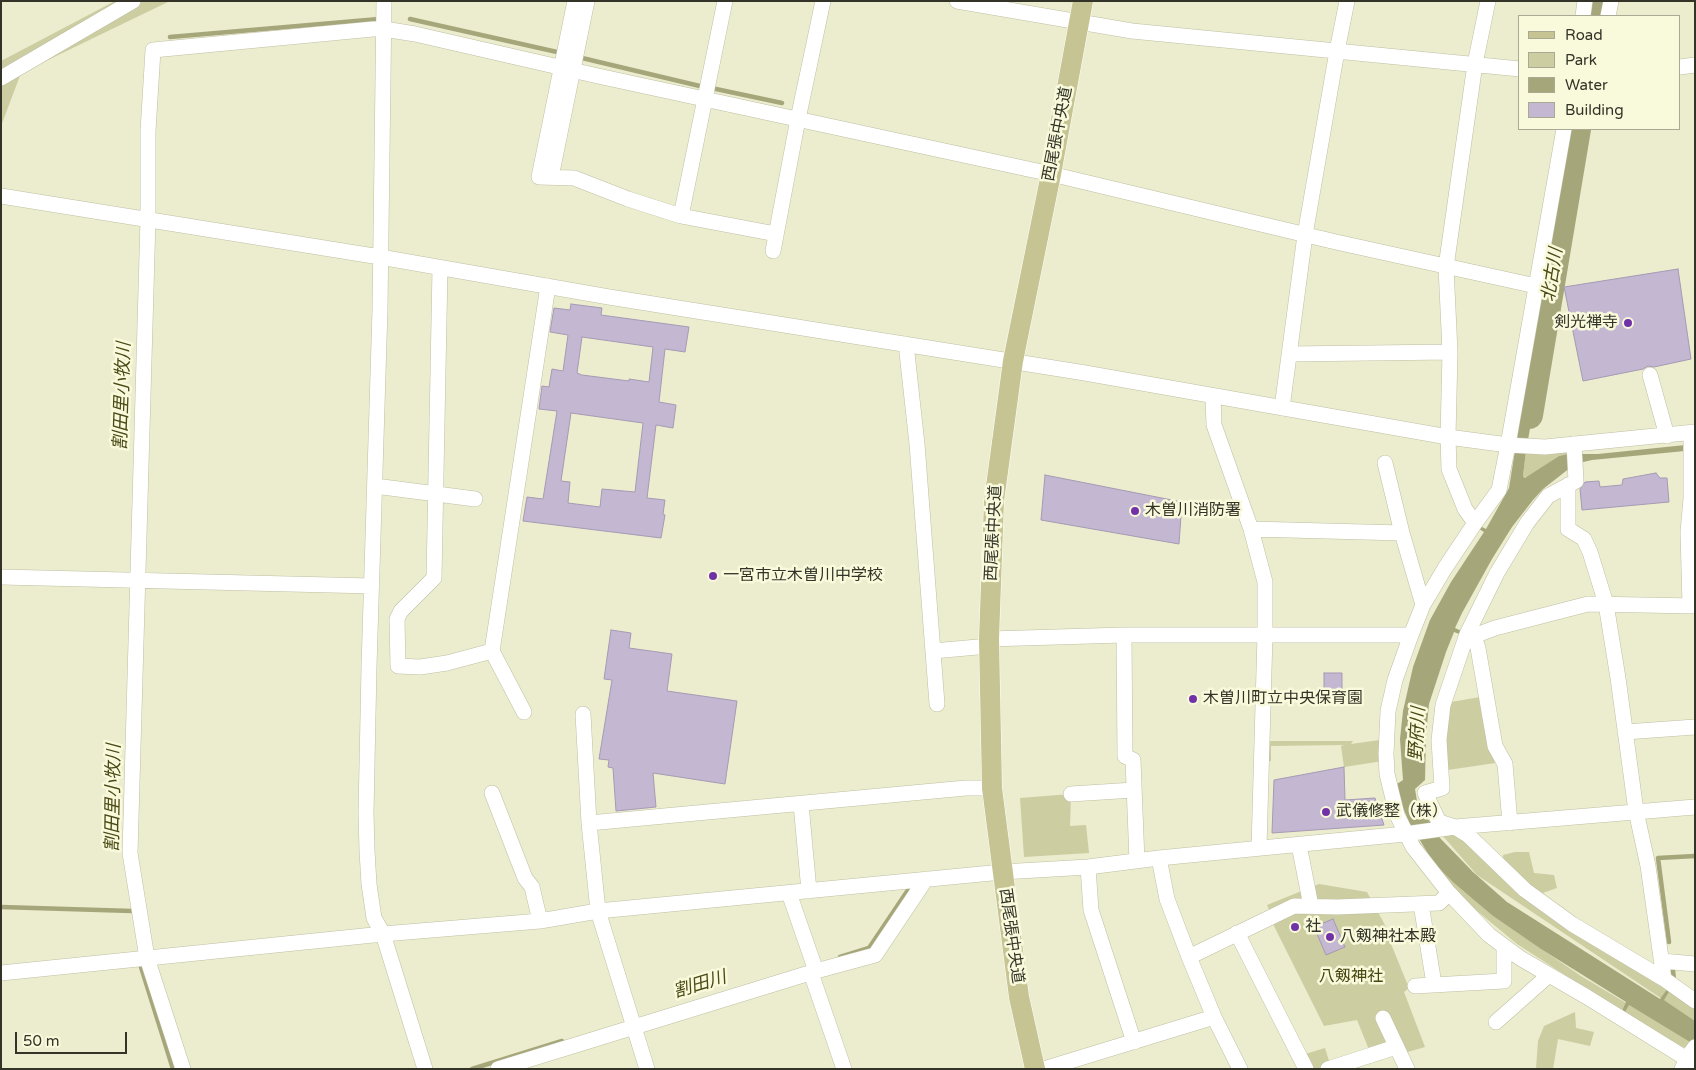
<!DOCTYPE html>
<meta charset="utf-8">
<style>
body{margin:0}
#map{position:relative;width:1696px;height:1070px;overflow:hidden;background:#ececce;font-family:"Varela Round",sans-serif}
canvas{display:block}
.frame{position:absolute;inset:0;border:2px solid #333327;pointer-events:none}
.legend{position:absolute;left:1518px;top:15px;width:162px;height:115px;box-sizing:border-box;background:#f9fadc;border:1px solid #aaaa94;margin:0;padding:6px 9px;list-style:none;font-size:15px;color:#333327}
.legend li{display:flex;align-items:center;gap:10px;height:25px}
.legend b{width:25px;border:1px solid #aaaa94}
.scale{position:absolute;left:15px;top:1032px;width:112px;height:22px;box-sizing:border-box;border:2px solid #333327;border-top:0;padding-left:6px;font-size:15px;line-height:18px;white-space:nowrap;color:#333327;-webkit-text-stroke:4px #f9fadc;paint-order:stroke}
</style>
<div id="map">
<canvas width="1696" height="1070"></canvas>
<div class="frame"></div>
<ul class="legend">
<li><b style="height:6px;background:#c5c492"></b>Road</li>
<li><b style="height:14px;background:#cccda1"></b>Park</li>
<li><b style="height:14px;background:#a5a67a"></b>Water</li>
<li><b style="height:14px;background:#c3b7d2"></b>Building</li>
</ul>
<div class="scale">50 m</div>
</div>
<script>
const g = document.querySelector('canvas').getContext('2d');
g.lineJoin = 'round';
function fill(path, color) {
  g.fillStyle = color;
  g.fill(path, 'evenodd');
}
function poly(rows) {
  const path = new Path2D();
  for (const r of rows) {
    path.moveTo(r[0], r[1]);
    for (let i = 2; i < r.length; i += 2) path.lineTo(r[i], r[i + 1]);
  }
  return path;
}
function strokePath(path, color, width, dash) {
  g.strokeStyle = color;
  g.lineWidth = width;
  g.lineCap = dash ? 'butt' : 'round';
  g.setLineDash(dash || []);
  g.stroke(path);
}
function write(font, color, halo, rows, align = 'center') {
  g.font = font + ' "Varela Round","Noto Sans JP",sans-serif';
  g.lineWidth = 5;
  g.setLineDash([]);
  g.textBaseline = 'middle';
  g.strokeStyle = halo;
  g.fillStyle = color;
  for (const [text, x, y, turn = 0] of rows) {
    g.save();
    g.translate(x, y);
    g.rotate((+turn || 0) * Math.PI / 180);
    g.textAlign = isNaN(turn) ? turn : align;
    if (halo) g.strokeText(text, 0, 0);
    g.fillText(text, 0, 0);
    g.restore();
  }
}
fill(poly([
 [115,1,170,1,21,73,1,126,1,61],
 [1569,448,1568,454,1559,456,1527,478,1523,476,1526,451],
 [1486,696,1495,763,1448,770,1443,740,1451,702],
 [1380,740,1383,761,1344,767,1341,746,1344,745,1271,746,1271,761,1267,761,1268,741,1353,741,1351,744],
 [1071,794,1070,826,1086,825,1089,853,1024,857,1020,798],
 [1458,829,1504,869,1503,855,1515,852,1529,852,1534,873,1554,875,1557,888,1534,896,1695,1004,1695,1021,1477,875,1442,835],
 [1416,836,1433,862,1493,916,1581,976,1691,1042,1688,1047,1678,1048,1517,944,1447,886,1411,837],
 [1319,884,1367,892,1392,938,1371,936,1389,939,1409,988,1404,992,1425,1047,1387,1058,1385,1046,1370,1052,1357,1020,1324,1026,1272,922,1295,912,1337,912,1339,915,1336,907,1294,906,1272,916,1267,905],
 [1575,1012,1576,1028,1594,1032,1590,1046,1558,1039,1553,1069,1536,1069,1538,1041,1544,1026],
 [1325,1048,1331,1067,1307,1069,1302,1055]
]), '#cccda1');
fill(poly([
 [1527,376,1539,378,1526,451,1523,476,1525,478,1559,456,1568,454,1598,454,1695,444,1695,450,1592,460,1575,464,1543,489,1533,500,1512,527,1492,559,1462,613,1455,628,1464,632,1462,635,1454,632,1446,652,1429,704,1426,735,1425,780,1415,789,1418,807,1430,822,1440,838,1473,872,1507,902,1660,999,1668,988,1670,990,1664,1000,1695,1021,1695,1045,1629,1005,1625,1012,1622,1011,1626,1002,1541,949,1493,916,1453,882,1433,862,1409,822,1401,803,1397,784,1403,780,1400,739,1403,711,1413,667,1430,620,1451,582,1484,532,1479,529,1480,526,1486,529,1509,488]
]), '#a5a67a');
strokePath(poly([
 [410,19,557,52],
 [170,37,379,19],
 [582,58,704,87],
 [716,89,782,103],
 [1,907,132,911],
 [1669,942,1658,858,1695,856],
 [840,957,869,948,908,890],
 [141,967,173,1069],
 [1673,970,1674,981],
 [472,1069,562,1041]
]), '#a5a67a', 4.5);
strokePath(poly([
 [1597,16,1599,1],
 [1529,415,1577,129]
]), '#a5a67a', 28);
const building = poly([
 [1678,269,1691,359,1654,367,1648,366,1643,369,1583,381,1564,287,1678,269],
 [571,304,602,308,601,315,689,327,685,352,665,349,659,402,676,405,673,428,656,425,647,498,665,500,663,514,665,515,661,538,523,521,527,497,543,499,557,411,539,409,542,386,549,387,552,369,563,371,568,335,550,332,554,308,570,310,571,304],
 [582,337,653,347,649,382,629,379,629,381,582,375,577,373,582,337],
 [571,413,643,423,635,492,602,489,600,507,568,503,570,482,561,481,571,413],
 [1656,473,1660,478,1667,478,1669,502,1582,510,1580,489,1585,482,1599,481,1600,487,1622,485,1623,479,1656,473],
 [1045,475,1182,502,1179,544,1041,520,1045,475],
 [611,630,631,633,629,648,672,654,667,691,737,701,725,784,653,773,656,807,616,811,613,768,608,767,609,760,599,759,612,680,604,679,611,630],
 [1324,673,1342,673,1342,696,1324,696,1324,673],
 [1344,767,1345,800,1375,798,1384,825,1272,833,1274,780,1344,767],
 [1333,919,1345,947,1326,955,1314,927,1333,919]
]);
fill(building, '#c3b7d2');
strokePath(building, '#a59ab4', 1);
const minor = poly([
 [384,1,380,309,369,667,366,813,367,851,369,884,374,918,383,934,425,1069],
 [575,1,539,177,574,178,628,199,681,216,776,234],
 [957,1,1132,31,1520,69],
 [1583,16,1585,1],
 [1608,16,1611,1],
 [1680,67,1695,65],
 [1,78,133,1],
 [1564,129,1508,445,1499,490,1475,523,1445,568,1423,605,1411,635,1395,680,1388,711,1386,754,1387,774,1397,815,1413,847,1449,893,1489,935,1520,958,1587,997,1695,1064],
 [551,177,587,1],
 [1,196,380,257,609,297,1085,373,1448,437,1508,445,1545,447,1695,432],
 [681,216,725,1],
 [773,251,798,119,823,1],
 [440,268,434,578,401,611,397,619,398,666,420,667,447,663,492,651],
 [906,344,917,444,937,704],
 [1289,354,1450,352],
 [1650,375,1667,436],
 [1213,397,1214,425,1251,529,1265,582,1265,635,1259,848],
 [1282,408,1305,235,1337,51,1347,1],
 [1574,444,1576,481,1548,496,1527,523,1497,573,1467,634,1443,705,1439,740,1442,788,1425,793,1439,822,1455,827,1468,835,1525,890,1572,924,1664,979,1695,1001],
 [1385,463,1402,533,1423,605],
 [1568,485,1568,529,1584,539,1590,552,1606,604,1618,678,1636,811,1648,866,1664,979],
 [375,486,475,499],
 [1475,523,1465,509,1449,469,1448,437,1450,352,1446,267,1475,64,1488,1],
 [1251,529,1402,533],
 [1,577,372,586],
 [1690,606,1688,532,1691,499,1691,433],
 [1467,634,1474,636,1495,628,1588,604,1695,606],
 [1124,635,1125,756,1133,760,1137,861],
 [1474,636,1478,648,1495,746,1505,764,1510,823],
 [989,639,1124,635,1411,635],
 [933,651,989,646],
 [524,712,492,651,548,286],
 [583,714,589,823,598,911,647,1069],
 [1625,732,1695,727],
 [492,793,525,878,532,887,540,921],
 [1071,794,1134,790],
 [801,804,809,891],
 [589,823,966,788,992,788],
 [1299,845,1311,906],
 [1159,858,1167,899,1189,957,1214,1017,1240,1069],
 [1088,867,1091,910,1134,1042],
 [789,893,816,971],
 [1421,904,1434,984],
 [1237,933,1306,1069],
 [1189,957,1294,906,1337,907,1439,903,1449,893],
 [1662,961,1695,964],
 [1,973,383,934,540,921,598,911,1002,872,1088,867,1159,858,1405,834,1455,827,1695,807],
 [811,973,844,1069],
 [1415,986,1504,981,1504,946],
 [1383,1018,1407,1069],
 [1496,1022,1549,975],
 [183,1069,147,958,130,853,148,219,148,131,153,50,373,29,384,29,415,34,598,76,1051,174,1336,242,1536,286],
 [498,1069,816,971,875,955,926,879],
 [1044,1069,1214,1017],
 [1328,1069,1396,1047],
 [1682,1069,1687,1058,1695,1047]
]);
const major = poly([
 [1035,1069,1019,997,992,788,989,639,994,501,1013,361,1051,174,1083,1]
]);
strokePath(minor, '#bfbfa3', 16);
strokePath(major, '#fff', 21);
strokePath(minor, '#fff', 15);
strokePath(major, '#c5c492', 20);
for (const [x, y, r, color] of [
 [1628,323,5,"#7232a7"],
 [1135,511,5,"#7232a7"],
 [713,576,5,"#7232a7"],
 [1193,699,5,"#7232a7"],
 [1326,812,5,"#7232a7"],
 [1295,927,5,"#7232a7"],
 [1330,937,5,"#7232a7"]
]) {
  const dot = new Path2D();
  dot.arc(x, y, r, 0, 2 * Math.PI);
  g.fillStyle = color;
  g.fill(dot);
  strokePath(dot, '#f9fadc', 2);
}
write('16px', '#333327', '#f9fadc', [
 ["西尾張中央道",1058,134,-79],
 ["西尾張中央道",994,533,-87],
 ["西尾張中央道",1011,936,82]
]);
write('16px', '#333327', '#f9fadc', [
 ["剣光禅寺",1618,323,"right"],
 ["木曽川消防署",1145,511],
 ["一宮市立木曽川中学校",723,576],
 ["木曽川町立中央保育園",1203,699],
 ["武儀修整（株）",1336,812],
 ["社",1305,927],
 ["八剱神社本殿",1340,937]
], 'left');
write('16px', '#474510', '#f9fadc', [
 ["八剱神社",1351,977]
]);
write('italic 18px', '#4b4a16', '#f9fadc', [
 ["北古川",1553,275,-81],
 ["割田里小牧川",123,396,-88],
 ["野府川",1418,734,-87],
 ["割田里小牧川",114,798,-89],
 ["割田川",700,985,-17]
]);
</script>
